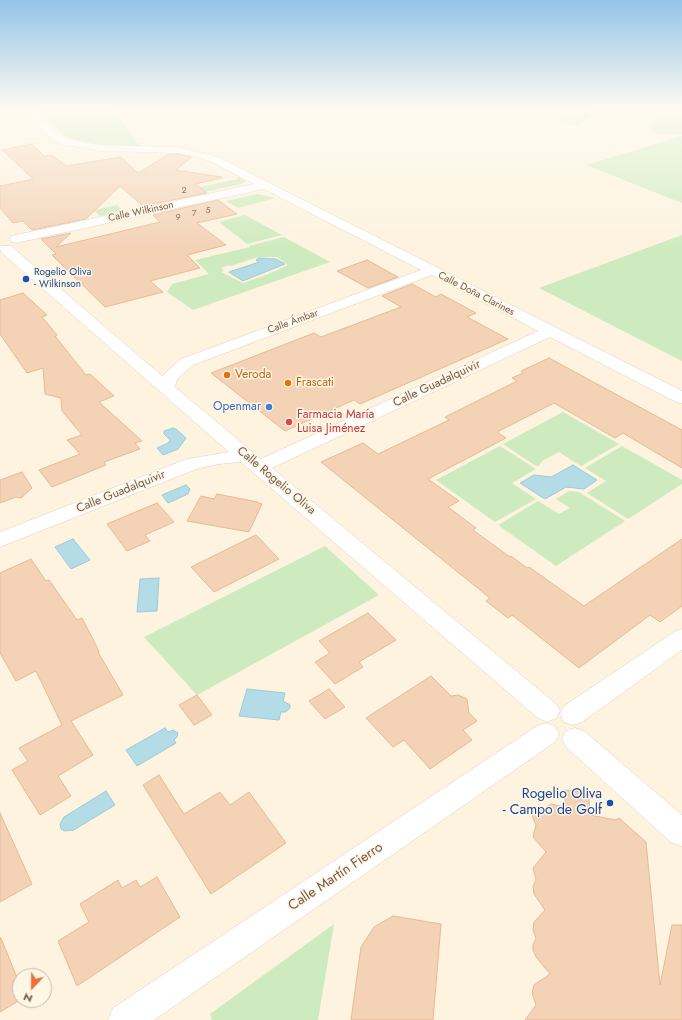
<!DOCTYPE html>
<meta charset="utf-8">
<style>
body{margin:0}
#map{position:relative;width:682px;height:1020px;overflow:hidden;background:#fdf3df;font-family:Jost,sans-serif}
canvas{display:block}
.north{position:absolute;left:12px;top:968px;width:40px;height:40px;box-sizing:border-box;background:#fff7e6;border:1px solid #c7b8a6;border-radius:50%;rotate:202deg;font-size:11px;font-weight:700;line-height:16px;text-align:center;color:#745946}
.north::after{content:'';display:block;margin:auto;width:14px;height:18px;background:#ed703e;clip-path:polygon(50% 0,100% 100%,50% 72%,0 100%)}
</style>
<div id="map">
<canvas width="682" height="1020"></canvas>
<div class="north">N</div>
</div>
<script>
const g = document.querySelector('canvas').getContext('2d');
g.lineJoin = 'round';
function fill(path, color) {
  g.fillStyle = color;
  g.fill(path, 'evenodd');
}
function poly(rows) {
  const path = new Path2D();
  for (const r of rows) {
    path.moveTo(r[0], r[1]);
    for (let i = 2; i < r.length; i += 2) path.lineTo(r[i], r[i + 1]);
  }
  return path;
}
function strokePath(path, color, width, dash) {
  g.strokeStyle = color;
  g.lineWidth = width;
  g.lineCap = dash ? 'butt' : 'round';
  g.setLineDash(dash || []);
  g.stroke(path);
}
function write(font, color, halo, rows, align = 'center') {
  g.font = font + ' Jost,sans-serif';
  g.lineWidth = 3;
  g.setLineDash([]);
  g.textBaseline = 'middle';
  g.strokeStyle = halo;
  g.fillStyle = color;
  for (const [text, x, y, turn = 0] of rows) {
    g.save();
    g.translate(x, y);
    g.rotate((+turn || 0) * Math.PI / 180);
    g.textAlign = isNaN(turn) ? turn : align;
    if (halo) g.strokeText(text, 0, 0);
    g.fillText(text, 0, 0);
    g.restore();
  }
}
fill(poly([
 [36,108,114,108,139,146,103,145,75,140,65,136],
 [595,108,682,108,682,134,659,135,647,127,656,119,643,113,614,113,591,117,578,125,560,124,558,118,568,114],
 [682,136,682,203,586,165],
 [237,177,239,177,246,181,241,184,196,194,185,190,238,179],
 [258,194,275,198,238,208,226,201],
 [117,205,123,211,100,216,94,210],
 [245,215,282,235,247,244,219,222],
 [682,235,682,361,539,288],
 [284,237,330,262,193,310,167,292,172,284,209,274,195,260,250,247,249,246],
 [258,257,277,257,288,265,266,275,243,283,221,272,224,270,221,268,229,265,231,266],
 [563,412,619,444,581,466,559,452,542,461,539,466,536,466,503,444],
 [500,446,536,469,512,483,536,499,495,522,436,480],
 [622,446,682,480,682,484,628,519,587,493,606,481,585,468],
 [569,491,579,492,625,521,556,566,498,525,538,501,559,514,570,508,556,499],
 [325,546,379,595,197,695,144,637],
 [334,924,318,1020,212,1020,210,1014]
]), '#cdebbe');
const water = poly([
 [259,258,276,259,285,264,243,281,229,272,259,262,256,260,259,258],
 [173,428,176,429,186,438,178,449,163,455,157,448,168,443,170,440,164,434,164,431,173,428],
 [573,465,597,480,584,489,566,487,545,499,520,483,534,475,551,477,573,465],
 [186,485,190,489,188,494,168,503,162,495,186,485],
 [73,539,90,560,71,569,55,547,73,539],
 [159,578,157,611,137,612,140,579,159,578],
 [247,689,285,693,283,701,290,705,290,708,286,712,281,712,279,720,239,716,247,689],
 [165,728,168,732,173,730,178,733,177,737,174,740,176,743,137,766,126,750,165,728],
 [106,791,115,805,72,831,71,830,65,831,61,829,60,824,64,817,106,791]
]);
fill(water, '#b3dce7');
strokePath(water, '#99cbd9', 1);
const building = poly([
 [32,144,44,156,52,155,66,166,121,157,138,173,169,154,177,154,192,157,176,170,222,177,222,178,195,184,207,193,143,206,120,186,86,219,32,230,23,221,13,223,0,208,0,186,33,179,2,150,32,144],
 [218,200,237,214,197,223,226,245,187,255,200,268,150,281,163,292,105,307,52,255,56,254,41,239,71,233,56,247,160,222,153,215,218,200],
 [367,260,398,277,368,288,337,271,367,260],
 [412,284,436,297,441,294,476,313,467,317,508,339,360,404,354,400,285,431,211,373,314,333,321,337,401,307,382,296,412,284],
 [23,293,47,315,42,317,57,335,55,336,86,375,90,374,114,396,99,402,142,441,135,443,140,449,104,462,106,465,52,487,39,470,80,454,67,440,82,435,62,411,61,398,45,394,43,368,27,373,0,334,0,300,23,293],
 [549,358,682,430,682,468,623,433,615,438,554,403,497,432,506,438,428,479,459,501,448,507,476,528,473,530,510,557,511,556,527,568,529,567,584,606,682,539,682,606,660,622,650,615,579,668,512,615,508,618,486,601,490,598,321,462,363,443,378,454,449,420,445,417,517,381,512,378,523,373,521,371,549,358],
 [22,472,32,488,21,498,16,497,0,503,0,480,22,472],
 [217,494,258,502,258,503,262,504,249,532,187,521,201,496,214,499,217,494],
 [157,503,174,522,145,535,150,541,127,551,107,524,157,503],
 [256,535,279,559,214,592,191,567,256,535],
 [31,559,46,581,49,580,77,620,82,618,99,651,98,652,123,695,71,721,93,755,58,776,71,796,40,815,12,770,28,761,19,748,62,725,36,671,16,681,0,653,0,573,31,559],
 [368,613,396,640,359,662,363,667,335,684,315,662,330,653,319,641,368,613],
 [431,676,451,696,458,695,467,699,469,713,477,721,463,730,472,740,430,769,404,740,393,747,366,718,431,676],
 [329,689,345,707,325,719,309,701,329,689],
 [197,695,212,715,194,725,179,705,197,695],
 [159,775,184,814,220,792,230,805,249,792,286,843,211,894,143,785,159,775],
 [565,790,581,792,589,799,590,815,616,820,619,818,646,842,660,985,672,925,682,925,682,1020,525,1020,536,1005,532,993,534,985,550,974,536,957,533,950,533,945,536,938,533,930,534,922,545,910,534,894,533,886,536,880,533,868,546,852,533,837,536,825,532,816,551,804,565,807,565,790],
 [0,813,32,884,0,902,0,813],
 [157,877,180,917,77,986,58,941,89,922,80,904,118,880,122,888,136,880,140,887,157,877],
 [393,916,441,924,433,1020,351,1020,361,947,374,927,393,916],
 [0,938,1,938,20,985,20,1000,0,1012,0,938]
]);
fill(building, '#f3d2b6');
strokePath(building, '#e7b995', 1);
const minor = poly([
 [21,108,31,108,56,132,68,139,99,145,177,147,218,157,682,391,682,403,676,402,550,337,272,468,556,704,560,711,556,718,547,722,538,718,241,462,219,464,199,468,0,547,0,532,187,459,229,452,1,252,0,248,1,246,11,246,162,376,181,359,421,270,264,189,16,243,11,242,10,239,11,236,16,235,254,184,210,161,192,156,177,153,99,151,61,144,48,136,21,108],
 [432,275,538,331,261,459,175,387,177,379,193,365,432,275],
 [682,629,682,650,582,722,573,725,564,722,560,714,564,706,674,632,682,629],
 [546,723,555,726,559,734,555,742,154,1020,108,1020,113,1008,537,726,546,723],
 [575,728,584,731,682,815,682,846,672,843,566,747,562,739,566,731,575,728]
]);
strokePath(minor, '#e1cfbb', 1);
fill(minor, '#fff');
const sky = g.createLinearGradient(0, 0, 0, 251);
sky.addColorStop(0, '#93c4e8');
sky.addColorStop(0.43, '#fefaf1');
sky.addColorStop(1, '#fefaf100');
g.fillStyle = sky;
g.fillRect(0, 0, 682, 251);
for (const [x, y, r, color] of [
 [26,279,4,"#1a4fb4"],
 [227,375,4,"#e8710a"],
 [288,383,4,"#e8710a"],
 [269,407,4,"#3f7fe0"],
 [289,422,4,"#e0444e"],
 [610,803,4,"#1a4fb4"]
]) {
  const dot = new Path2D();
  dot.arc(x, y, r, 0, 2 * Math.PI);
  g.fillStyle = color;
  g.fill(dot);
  strokePath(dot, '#fff7e6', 1.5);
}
write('9px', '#947762', null, [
 ["2",184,191],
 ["5",208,211],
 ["7",194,214],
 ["9",178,218]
]);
write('10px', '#745946', '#fff7e6', [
 ["Calle Wilkinson",141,212,-12],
 ["Calle Doña Clarines",476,294,27],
 ["Calle Ámbar",293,322,-20]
]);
write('10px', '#164399', '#fff7e6', [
 ["Rogelio Oliva",34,273],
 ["- Wilkinson",34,285]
], 'left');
write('12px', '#c56008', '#fff7e6', [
 ["Veroda",235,375],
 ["Frascati",296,383]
], 'left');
write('12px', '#745946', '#fff7e6', [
 ["Calle Guadalquivir",437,384,-25],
 ["Calle Rogelio Oliva",276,481,40],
 ["Calle Guadalquivir",121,492,-22]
]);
write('12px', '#366cbe', '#fff7e6', [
 ["Openmar",261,407]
], 'right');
write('12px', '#be3a42', '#fff7e6', [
 ["Farmacia María",297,415],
 ["Luisa Jiménez",297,429]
], 'left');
write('14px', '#164399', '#fff7e6', [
 ["Rogelio Oliva",602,795],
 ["- Campo de Golf",602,811]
], 'right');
write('14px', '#745946', '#fff7e6', [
 ["Calle Martín Fierro",336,877,-34]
]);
</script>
